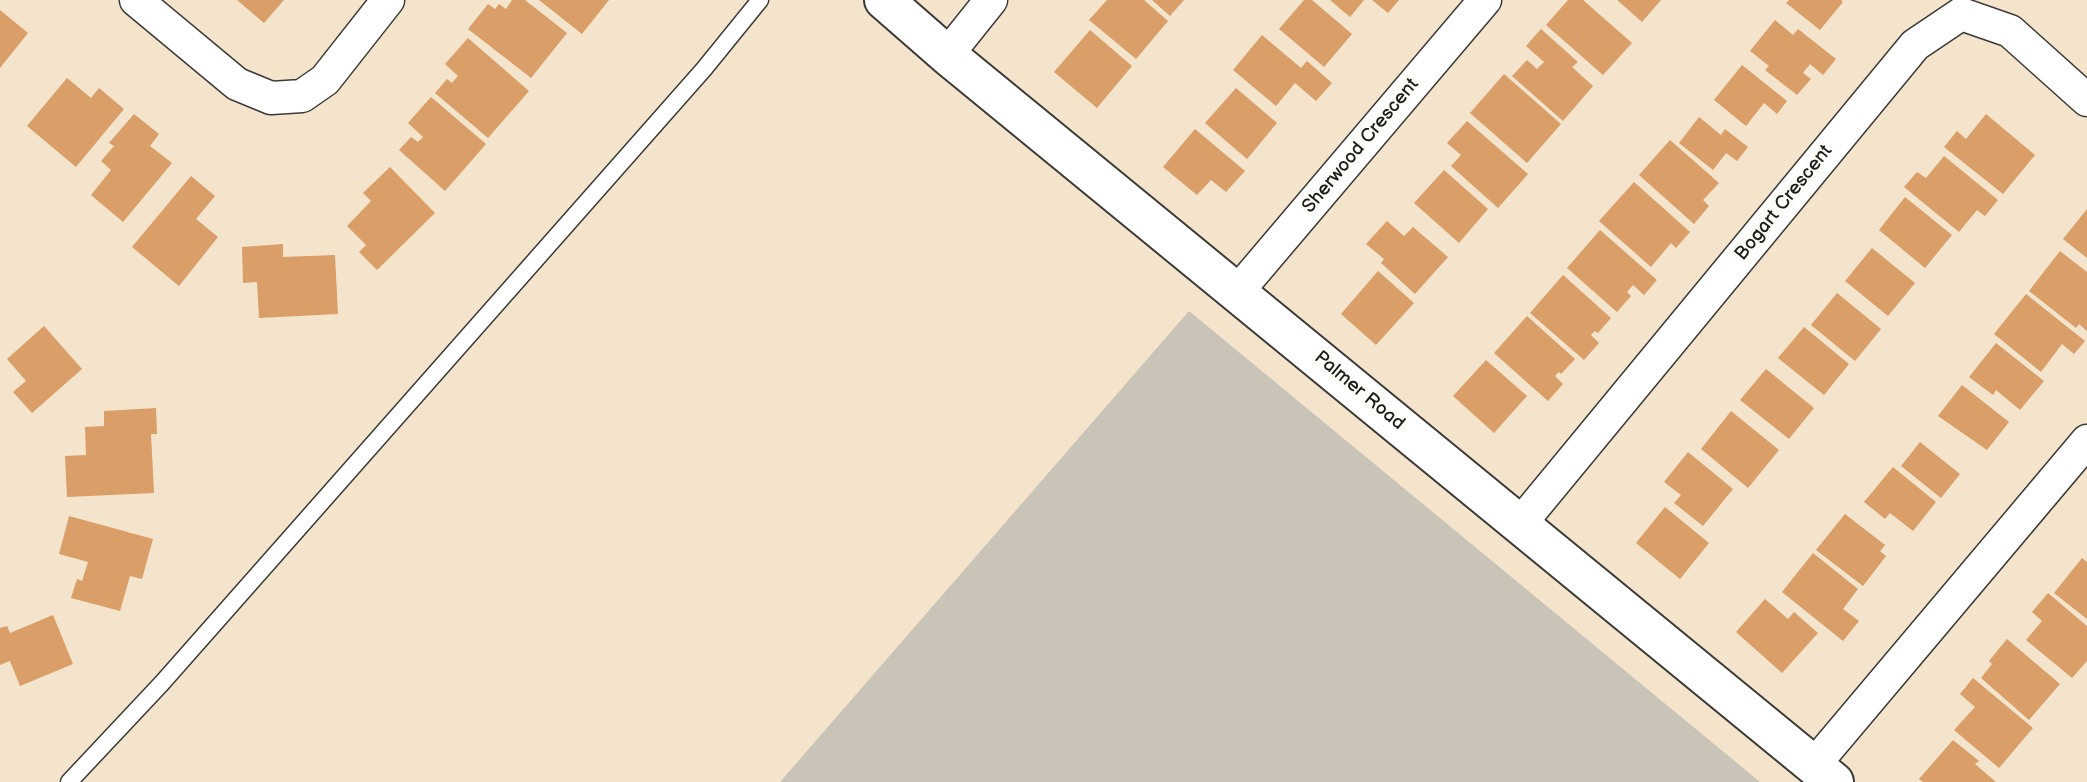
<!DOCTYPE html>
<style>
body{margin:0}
canvas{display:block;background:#f3e4cb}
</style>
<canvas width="2087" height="782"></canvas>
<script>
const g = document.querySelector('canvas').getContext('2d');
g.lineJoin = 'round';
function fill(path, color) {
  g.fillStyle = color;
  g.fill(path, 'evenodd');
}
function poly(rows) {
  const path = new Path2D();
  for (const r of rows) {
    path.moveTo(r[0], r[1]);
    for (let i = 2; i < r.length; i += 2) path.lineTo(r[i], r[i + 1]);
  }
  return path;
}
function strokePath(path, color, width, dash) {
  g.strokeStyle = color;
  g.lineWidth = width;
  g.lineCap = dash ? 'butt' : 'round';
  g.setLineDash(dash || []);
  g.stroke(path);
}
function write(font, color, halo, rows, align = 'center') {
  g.font = font + ' "Balsamiq Sans",sans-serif';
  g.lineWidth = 7;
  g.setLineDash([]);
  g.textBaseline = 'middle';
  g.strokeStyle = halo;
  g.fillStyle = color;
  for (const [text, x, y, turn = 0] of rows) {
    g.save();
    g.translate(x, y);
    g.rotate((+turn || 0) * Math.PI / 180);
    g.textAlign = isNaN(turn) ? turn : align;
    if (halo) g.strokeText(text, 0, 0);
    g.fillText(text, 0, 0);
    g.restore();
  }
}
fill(poly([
 [1189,311,1760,782,780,782]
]), '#c9c3b8');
fill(poly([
 [237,0,284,0,264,23],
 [512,0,525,0,567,33,531,78,468,29,488,4,495,9,499,4,506,9],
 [539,0,609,0,582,34],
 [1107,0,1144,0,1168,21,1136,59,1089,20],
 [1152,0,1184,0,1170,16],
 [1304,0,1312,0,1352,34,1324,67,1279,29],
 [1330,0,1364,0,1350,17],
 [1372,0,1399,0,1388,13],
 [1568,0,1583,0,1632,43,1603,75,1546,25],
 [1617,0,1661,0,1642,22],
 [1789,0,1841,0,1843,2,1820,30,1786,3],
 [0,10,28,33,0,68],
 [1775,20,1793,35,1798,29,1836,59,1823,75,1810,64,1803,73,1811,79,1797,95,1765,70,1769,66,1750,51],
 [1541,29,1578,62,1572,67,1593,86,1563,121,1512,76,1527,60,1537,69,1544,62,1526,46],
 [1090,30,1132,66,1097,108,1054,72],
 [1262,35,1301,68,1307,61,1332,83,1316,101,1295,83,1276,106,1233,70],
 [468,38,529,91,488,138,435,93,447,79,452,83,458,76,445,64],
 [1742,65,1787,101,1777,114,1764,103,1746,126,1714,100],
 [1504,74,1561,124,1527,163,1470,113],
 [67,78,91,98,99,88,124,109,76,167,27,126],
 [1236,88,1277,123,1247,159,1205,123],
 [431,97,486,144,445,191,399,150,411,137,418,142,423,137,408,123],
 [134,114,159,134,150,146,172,163,123,222,91,195,111,170,101,161,114,146,109,143],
 [1986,114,2035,155,2003,194,1944,147,1957,131,1966,139],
 [1699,117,1721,135,1725,129,1748,147,1737,161,1726,153,1713,170,1679,143],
 [1467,121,1528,174,1498,208,1451,166,1461,155,1447,143],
 [1195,129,1245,171,1226,192,1211,180,1197,195,1163,167],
 [1670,140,1719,183,1703,200,1709,206,1694,224,1639,175],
 [1944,156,1998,200,1985,216,1977,210,1959,232,1904,187,1917,172,1926,178],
 [390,167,435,213,377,270,359,252,366,245,347,226,371,201,363,193],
 [1444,170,1488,209,1459,243,1414,203],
 [191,176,215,196,196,219,218,237,179,286,132,247],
 [1634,182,1690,232,1676,248,1671,243,1651,267,1599,221],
 [1905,197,1952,235,1925,268,1879,230],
 [2087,209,2087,258,2063,239],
 [1387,221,1404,236,1413,227,1448,257,1415,294,1381,263,1384,259,1366,244],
 [1600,230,1657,280,1644,295,1633,285,1627,292,1631,296,1617,312,1567,268],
 [283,244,283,257,335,255,338,314,259,318,257,282,243,283,242,247],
 [1872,248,1915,283,1888,316,1845,281],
 [2060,251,2087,272,2087,331,2079,324,2076,328,2029,291],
 [1378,271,1414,303,1376,345,1341,314],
 [1563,275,1611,318,1598,333,1595,331,1591,335,1599,343,1584,360,1530,313],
 [1837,293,1881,329,1855,361,1811,325],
 [2026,294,2085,341,2074,354,2062,344,2041,372,1994,334],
 [1527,316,1575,359,1561,374,1559,372,1555,376,1563,384,1548,401,1494,353],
 [44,326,82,369,32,413,13,392,26,381,7,359],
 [1804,327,1849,364,1824,395,1778,358],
 [1996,343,2044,381,2020,410,1996,390,1993,395,1969,377],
 [1486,360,1527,396,1494,433,1453,396],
 [1766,369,1814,408,1789,439,1740,400],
 [1962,385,2009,422,1987,450,1938,416],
 [156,408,157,434,151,434,154,493,67,497,65,456,86,455,85,427,104,426,104,411],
 [1731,411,1779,450,1748,488,1701,449],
 [1920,442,1960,474,1941,498,1901,466],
 [1688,452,1733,489,1703,526,1674,503,1681,495,1664,482],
 [1893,467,1936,502,1913,531,1890,513,1885,519,1864,502],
 [1665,507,1709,543,1680,579,1636,543],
 [1845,514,1885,545,1880,551,1886,556,1863,586,1816,550],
 [69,516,153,539,142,579,130,576,120,611,71,598,77,579,82,581,88,562,59,554],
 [1813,553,1858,589,1843,609,1859,621,1843,641,1782,592],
 [2082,558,2087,562,2087,619,2054,593],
 [2048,593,2087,626,2087,661,2072,678,2026,640,2042,621,2032,612],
 [1765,599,1788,619,1794,612,1818,633,1782,673,1736,632],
 [53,615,73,664,20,686,10,661,0,665,0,628,7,626,10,633],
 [2007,639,2060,684,2029,720,1981,678,1992,664,1989,661],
 [1973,678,2033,728,1999,768,1954,730,1975,707,1960,694],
 [1953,740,1979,761,1975,764,1996,782,1923,782,1919,779]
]), '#da9e68');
const service = poly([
 [69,782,162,683,704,69,760,0]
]);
const minor = poly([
 [136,0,237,84,271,98,302,96,325,80,388,0],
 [947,55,991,0],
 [1238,291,1485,0],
 [1520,524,1915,45,1961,14,2010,31,2087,100],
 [1814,765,2087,441]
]);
const tertiary = poly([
 [884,0,947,55,1834,782]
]);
strokePath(service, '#3c3a36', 19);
strokePath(minor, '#3c3a36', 35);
strokePath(tertiary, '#3c3a36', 42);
strokePath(service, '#fff', 16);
strokePath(minor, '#fff', 32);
strokePath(tertiary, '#fff', 38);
write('19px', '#1c1c1c', '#fdfcf7', [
 ["Sherwood Crescent",1361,146,-50],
 ["Bogart Crescent",1784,203,-51],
 ["Palmer Road",1359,391,40]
]);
</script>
